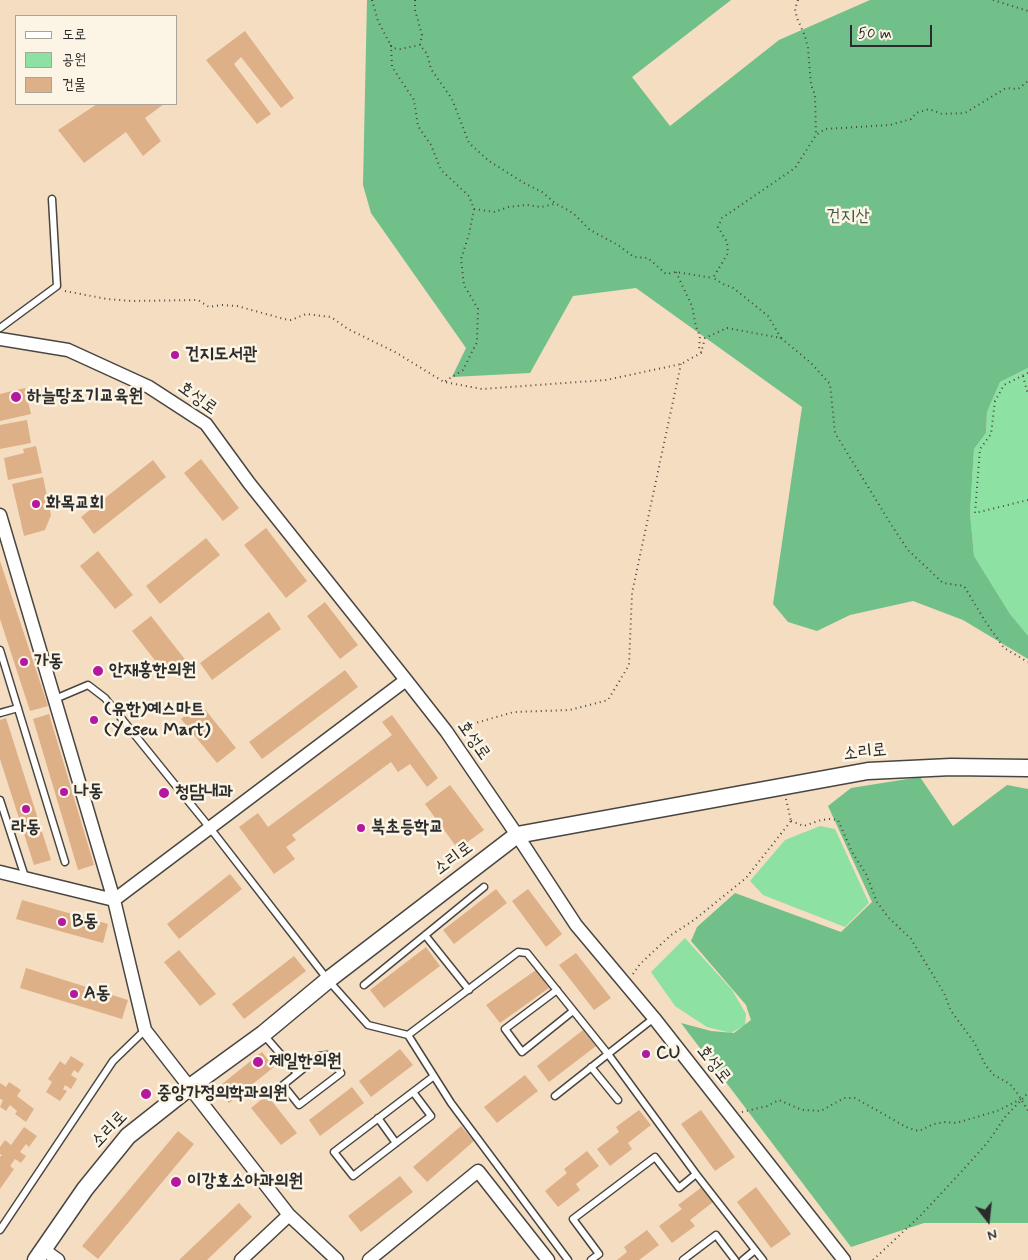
<!DOCTYPE html>
<meta charset="utf-8">
<style>
body{margin:0}
#map{position:relative;width:1028px;height:1260px;overflow:hidden;background:#f4ddc1;font-family:Mynerve,"Poor Story",sans-serif}
canvas{display:block}
.legend{position:absolute;left:15px;top:15px;width:162px;height:90px;box-sizing:border-box;background:#fcf5e5;border:1px solid #a8a49b;margin:0;padding:6px 9px;list-style:none;font-size:15px;color:#2b2b2b}
.legend li{display:flex;align-items:center;gap:10px;height:25px}
.legend b{width:25px;border:1px solid #a8a49b}
.north{position:absolute;left:963px;top:1195px;width:50px;height:50px;-webkit-text-stroke:4px #fcf5e5;paint-order:stroke;rotate:164deg;font-size:14px;font-weight:700;line-height:20px;text-align:center;color:#2b2b2b}
.north::after{content:'';display:block;margin:auto;width:18px;height:22px;background:#2b2b2b;clip-path:polygon(50% 0,100% 100%,50% 72%,0 100%)}
.scale{position:absolute;left:850px;top:25px;width:82px;height:22px;box-sizing:border-box;border:2px solid #2b2b2b;border-top:0;padding-left:6px;font-size:15px;line-height:18px;white-space:nowrap;color:#2b2b2b;-webkit-text-stroke:4px #fcf5e5;paint-order:stroke}
</style>
<div id="map">
<canvas width="1028" height="1260"></canvas>
<ul class="legend">
<li><b style="height:6px;background:#fff"></b>도로</li>
<li><b style="height:14px;background:#8ce1a3"></b>공원</li>
<li><b style="height:14px;background:#deb088"></b>건물</li>
</ul>
<div class="north">N</div>
<div class="scale">50 m</div>
</div>
<script>
const g = document.querySelector('canvas').getContext('2d');
g.lineJoin = 'round';
function fill(path, color) {
  g.fillStyle = color;
  g.fill(path, 'evenodd');
}
function poly(rows) {
  const path = new Path2D();
  for (const r of rows) {
    path.moveTo(r[0], r[1]);
    for (let i = 2; i < r.length; i += 2) path.lineTo(r[i], r[i + 1]);
  }
  return path;
}
function strokePath(path, color, width, dash) {
  g.strokeStyle = color;
  g.lineWidth = width;
  g.lineCap = dash ? 'butt' : 'round';
  g.setLineDash(dash || []);
  g.stroke(path);
}
function write(font, color, halo, rows, align = 'center') {
  g.font = font + ' Mynerve,"Poor Story",sans-serif';
  g.lineWidth = 5;
  g.setLineDash([]);
  g.textBaseline = 'middle';
  g.strokeStyle = halo;
  g.fillStyle = color;
  for (const [text, x, y, turn = 0] of rows) {
    g.save();
    g.translate(x, y);
    g.rotate((+turn || 0) * Math.PI / 180);
    g.textAlign = isNaN(turn) ? turn : align;
    if (halo) g.strokeText(text, 0, 0);
    g.fillText(text, 0, 0);
    g.restore();
  }
}
fill(poly([
 [1028,368,1028,638,1010,614,974,556,970,513,974,449,986,433,987,412,1000,382],
 [820,826,835,829,869,903,845,927,763,895,750,881,785,840],
 [685,938,732,990,746,1014,745,1025,731,1033,707,1027,675,1006,651,972]
]), '#8ce1a3');
fill(poly([
 [367,0,731,0,632,77,670,126,779,40,870,0,1028,0,1028,368,1000,382,987,412,986,433,974,449,970,513,974,556,1010,614,1028,636,1028,659,963,620,913,601,850,615,817,631,788,622,773,604,802,407,636,288,573,296,530,373,452,377,466,348,371,213,363,185],
 [920,777,953,826,1007,785,1028,789,1028,1223,924,1223,851,1247,681,1023,711,1031,734,1033,751,1020,746,1005,691,941,697,927,735,893,841,932,872,902,828,806,851,788]
]), '#71bf89');
fill(poly([
 [245,31,294,98,281,108,241,57,234,64,271,114,257,124,206,60],
 [97,104,164,104,145,118,161,141,143,156,126,132,84,163,58,130],
 [25,388,31,414,0,421,0,394],
 [27,420,31,443,0,449,0,425],
 [36,446,42,473,8,480,4,458,24,453,23,449],
 [201,459,239,508,223,521,184,473],
 [153,460,166,477,94,534,81,517],
 [43,477,51,515,45,530,24,536,12,484],
 [266,528,307,581,286,598,244,545],
 [206,538,220,555,160,604,146,586],
 [98,551,133,595,115,609,80,566],
 [0,561,48,706,30,711,0,619],
 [325,602,358,645,340,659,307,616],
 [269,612,281,629,212,680,200,663],
 [151,616,187,662,168,677,132,631],
 [345,670,358,687,262,759,249,742],
 [200,703,236,748,217,763,181,719],
 [49,714,94,865,78,870,33,719],
 [392,715,438,778,427,787,410,764,398,772,391,762,292,835,296,840,286,847,295,859,274,874,239,827,258,813,268,827,392,735,382,722],
 [6,718,51,860,34,865,0,759,0,720],
 [450,785,484,830,458,849,425,804],
 [230,874,242,889,179,939,167,924],
 [496,889,507,903,454,944,443,930],
 [528,889,562,934,546,947,512,901],
 [22,900,108,924,103,943,16,919],
 [426,947,440,966,384,1008,370,990],
 [179,950,216,994,200,1006,164,962],
 [576,953,611,998,594,1010,559,965],
 [294,956,306,971,244,1019,232,1004],
 [26,968,128,1000,122,1019,20,988],
 [536,970,549,988,500,1023,486,1005],
 [583,1030,596,1046,549,1082,537,1066],
 [400,1049,413,1065,371,1097,359,1081],
 [262,1052,274,1067,229,1103,217,1088],
 [71,1056,84,1064,78,1073,74,1070,71,1075,77,1079,71,1089,65,1085,63,1089,67,1091,60,1101,46,1092,52,1082,48,1079,60,1061,65,1065],
 [525,1075,538,1091,497,1123,484,1107],
 [9,1082,21,1090,17,1096,34,1109,26,1122,15,1114,17,1111,10,1105,6,1111,0,1107,3,1100,0,1099,0,1083,6,1087],
 [352,1087,364,1103,320,1136,309,1120],
 [267,1095,297,1133,281,1145,251,1108],
 [639,1110,651,1125,628,1143,632,1149,610,1166,597,1149,619,1132,616,1127],
 [701,1110,735,1157,715,1171,681,1124],
 [461,1126,474,1141,427,1182,413,1167],
 [24,1127,37,1136,29,1147,26,1144,20,1152,26,1156,21,1163,15,1159,10,1166,14,1169,0,1189,0,1157,2,1155,0,1154,0,1147,5,1140,11,1145],
 [178,1131,194,1144,98,1259,82,1246],
 [587,1151,599,1166,576,1184,580,1190,558,1207,545,1191,567,1173,564,1169],
 [400,1176,413,1192,361,1232,348,1216],
 [702,1187,713,1202,690,1220,695,1226,672,1243,659,1226,682,1209,678,1205],
 [756,1187,791,1234,771,1248,737,1202],
 [239,1203,252,1217,207,1260,179,1260],
 [647,1230,659,1245,639,1260,617,1260,627,1252,624,1247]
]), '#deb088');
const service = poly([
 [0,328,57,286,52,199],
 [0,650,65,862],
 [55,699,88,685,105,698,210,828,328,980,368,1025,408,1035,451,1103,568,1260],
 [0,713,18,708],
 [0,800,25,877],
 [425,935,469,990],
 [364,985,484,887],
 [557,990,505,1029,522,1052,573,1011],
 [654,1018,608,1054,696,1174,763,1260],
 [263,1034,297,1073],
 [408,1035,518,952,527,953,608,1054,555,1096],
 [327,1055,341,1073,299,1105,283,1085,319,1056,327,1055],
 [591,1067,618,1100],
 [413,1092,431,1116,353,1176,334,1152,434,1076],
 [378,1118,396,1143],
 [0,1230,113,1061,145,1030],
 [591,1260,599,1254,573,1219,655,1157,679,1188,696,1174],
 [683,1260,716,1235,735,1260],
 [743,1260,755,1250]
]);
const minor = poly([
 [0,339,68,350,149,387,206,424,249,483,406,680,446,731,517,835,576,925,654,1018,844,1260],
 [0,515,114,900,145,1030,289,1215,337,1260],
 [0,872,114,900,406,680],
 [44,1250,58,1260],
 [241,1260,289,1215],
 [369,1260,478,1171,548,1260]
]);
const tertiary = poly([
 [36,1260,85,1189,128,1136,190,1087,263,1034,328,980,517,835,868,771,951,767,1028,768]
]);
strokePath(service, '#494642', 9);
strokePath(minor, '#494642', 15);
strokePath(tertiary, '#494642', 19);
strokePath(poly([
 [372,0,378,21,392,48,400,49,420,45],
 [415,0,415,10,422,35,420,45,427,54,431,69,452,99,469,143,489,161,524,183,542,192,555,203,573,213,590,230,618,245,634,257,648,258,666,274,676,272,713,278],
 [798,0,795,9,797,18,805,36,808,48,811,85,815,95,816,134],
 [993,0,1028,11],
 [391,45,392,67,414,100,418,126,431,145,441,170,469,196,474,209,469,234,461,259,464,285,478,309,477,342,463,370,444,382],
 [474,209,495,212,508,207,527,205,541,207,554,204],
 [676,272,692,306,696,327,700,336,699,350,701,352],
 [65,291,107,299,131,301,198,300,209,307,221,305,237,306,284,319,291,320,306,314,331,317,348,329,395,352,444,382,482,389,606,380,681,364,701,353,705,338,727,328,781,338,811,363,830,384,835,433,892,526,908,550,943,583,964,586,985,621,1004,648,1028,662],
 [781,338,768,316,732,287,725,285,713,278,728,253,727,242,718,227,722,218,795,168,816,135,825,129,890,125,911,119,916,113,929,109,942,114,965,113,1006,88,1018,89,1028,81],
 [1028,373,1004,385,995,401,991,434,980,449,975,513,1028,500],
 [1023,376,1028,395],
 [458,728,514,712,570,710,608,700,629,665,632,593,681,364],
 [786,799,791,821],
 [791,821,804,826,821,820,830,819,838,820,852,852,866,874,877,902,888,917,911,939,944,993,951,1011,974,1042,986,1066,994,1075,1010,1084,1018,1094,1028,1111],
 [633,974,640,964,671,935,694,920,746,878,791,821],
 [742,1112,767,1106,779,1100,802,1110,821,1111,844,1098,855,1098,908,1128,919,1131,934,1124,944,1122,956,1123,997,1111,1021,1099],
 [873,1260,921,1215,962,1171,988,1142,1005,1117,1028,1093]
]), '#494642', 2, [1, 4]);
strokePath(service, '#fff', 6);
strokePath(minor, '#fff', 12);
strokePath(tertiary, '#fff', 16);
for (const [x, y, r, color] of [
 [175,355,5,"#b5179e"],
 [16,397,6,"#b5179e"],
 [36,504,5,"#b5179e"],
 [24,662,5,"#b5179e"],
 [98,671,6,"#b5179e"],
 [94,720,5,"#b5179e"],
 [64,792,5,"#b5179e"],
 [164,793,6,"#b5179e"],
 [26,809,5,"#b5179e"],
 [361,828,5,"#b5179e"],
 [62,922,5,"#b5179e"],
 [74,994,5,"#b5179e"],
 [646,1054,5,"#b5179e"],
 [258,1062,6,"#b5179e"],
 [146,1094,6,"#b5179e"],
 [176,1182,6,"#b5179e"]
]) {
  const dot = new Path2D();
  dot.arc(x, y, r, 0, 2 * Math.PI);
  g.fillStyle = color;
  g.fill(dot);
  strokePath(dot, '#fcf5e5', 2);
}
write('18px', '#435849', '#fcf5e5', [
 ["건지산",848,217]
]);
write('bold 18px', '#2b2b2b', '#fcf5e5', [
 ["건지도서관",185,355],
 ["하늘땅조기교육원",27,397],
 ["화목교회",46,504],
 ["가동",34,662],
 ["안재홍한의원",109,671],
 ["(유한)예스마트",104,710],
 ["(Yeseu Mart)",104,731],
 ["나동",74,792],
 ["청담내과",175,793],
 ["라동",26,828,"center"],
 ["북초등학교",371,828],
 ["B동",72,922],
 ["A동",84,994],
 ["CU",656,1054],
 ["제일한의원",269,1062],
 ["중앙가정의학과의원",157,1094],
 ["이강호소아과의원",187,1182]
], 'left');
write('18px', '#2b2b2b', '#fcf5e5', [
 ["호성로",197,399,36],
 ["호성로",473,741,55],
 ["소리로",865,753,-6],
 ["소리로",454,859,-37],
 ["호성로",713,1065,52],
 ["소리로",110,1130,-46]
]);
</script>
